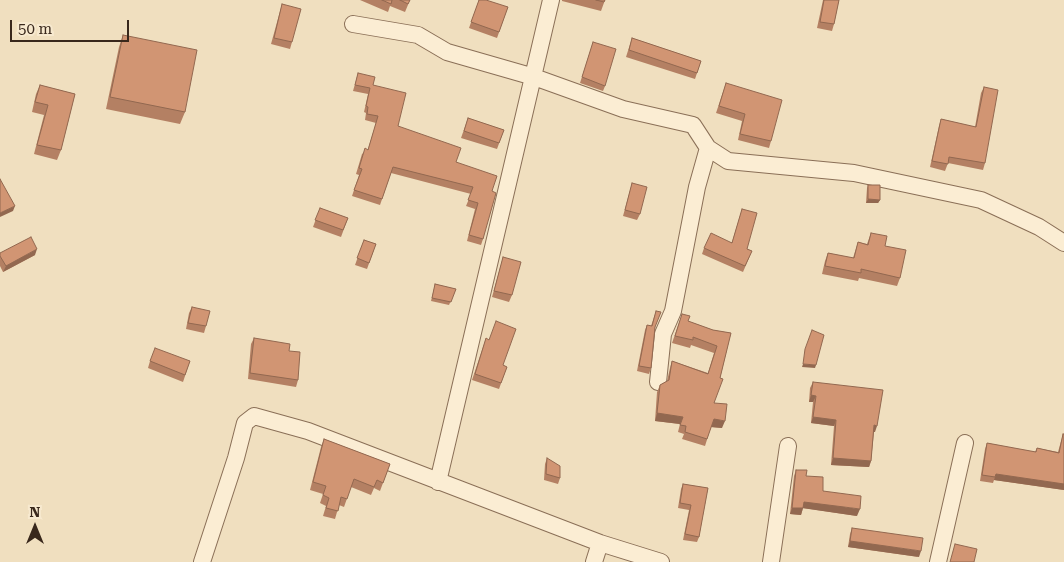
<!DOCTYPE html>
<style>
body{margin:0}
#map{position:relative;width:1064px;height:562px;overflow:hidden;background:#f0dfbf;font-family:"Roboto Serif",serif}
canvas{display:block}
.north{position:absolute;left:10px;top:502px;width:50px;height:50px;-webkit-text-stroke:4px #f7e9cf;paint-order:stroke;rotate:0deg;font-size:14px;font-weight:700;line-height:20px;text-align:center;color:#39281c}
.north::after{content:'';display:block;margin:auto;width:18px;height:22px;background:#39281c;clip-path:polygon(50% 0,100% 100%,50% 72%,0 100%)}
.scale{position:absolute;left:10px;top:20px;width:119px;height:22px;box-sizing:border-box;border:2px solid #39281c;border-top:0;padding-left:6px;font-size:15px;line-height:18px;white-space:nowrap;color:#39281c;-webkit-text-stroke:4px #f7e9cf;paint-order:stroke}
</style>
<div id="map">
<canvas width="1064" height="562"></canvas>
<div class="north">N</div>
<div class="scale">50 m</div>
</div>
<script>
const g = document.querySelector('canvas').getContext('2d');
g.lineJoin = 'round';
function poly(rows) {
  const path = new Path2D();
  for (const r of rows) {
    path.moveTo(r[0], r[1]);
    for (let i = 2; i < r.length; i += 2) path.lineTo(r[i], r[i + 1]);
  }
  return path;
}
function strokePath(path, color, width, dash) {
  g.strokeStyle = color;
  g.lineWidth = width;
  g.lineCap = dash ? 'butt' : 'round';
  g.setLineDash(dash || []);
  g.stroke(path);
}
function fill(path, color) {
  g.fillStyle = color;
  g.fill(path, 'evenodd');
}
const minor = poly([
 [353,24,418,35,447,52,534,77,623,109,693,125,708,148,728,161,854,173,981,200,1039,227,1064,243],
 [658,382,663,334,673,311,697,187,708,148],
 [438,482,551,0],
 [202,562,236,458,245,423,254,416,308,431,600,543,661,562],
 [594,562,600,543],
 [771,562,788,446],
 [938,562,965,443]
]);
strokePath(minor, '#8a6f57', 18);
strokePath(minor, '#fbedd3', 16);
fill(poly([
 [360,0,410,0,405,12,390,6,388,12],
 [479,0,508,7,497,38,469,28],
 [562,0,605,0,601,11,562,1],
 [823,0,839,0,834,24,832,31,817,28],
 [282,4,292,42,290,49,271,44],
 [123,35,185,112,180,124,106,109,119,47],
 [632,38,701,61,695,79,626,57],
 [593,42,605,86,603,91,580,83],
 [358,73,373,85,398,126,456,162,492,191,483,239,481,245,467,241,475,209,466,206,471,194,391,173,380,205,352,196,359,175,356,174,362,154,368,149,376,123,365,120,366,113,364,112,368,94,353,91],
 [726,83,771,141,769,148,738,140,742,121,716,113],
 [40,85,75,94,61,150,57,160,34,154,44,115,32,112,36,94],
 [984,87,985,163,983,170,948,163,945,171,930,167,939,126,941,119,975,127,981,93],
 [468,118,504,130,497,149,461,138],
 [632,183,640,214,637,220,623,216],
 [868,185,880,200,878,203,866,203,867,188],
 [320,208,348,218,341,237,313,227],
 [742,209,747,249,752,251,743,272,702,254,704,248,732,242],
 [871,233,885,246,900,278,897,286,859,278,858,281,822,274,825,261,828,253,853,258,858,242,867,244],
 [364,240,376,244,367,269,355,265],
 [0,253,35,255,3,272,0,266],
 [503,257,512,295,509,302,492,297],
 [435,284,456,289,449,305,431,301],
 [192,307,206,326,204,333,186,329,189,313],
 [656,311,655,328,651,368,649,374,637,371,645,330,647,325,651,326],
 [682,314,688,321,713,330,731,333,714,403,722,428,711,427,705,446,682,439,684,434,678,432,680,424,655,421,657,392,660,385,667,381,670,368,672,361,708,373,714,353,691,345,690,348,672,343],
 [254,338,289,351,298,380,296,387,248,379,251,344],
 [486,338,503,365,507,367,499,389,472,380],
 [150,361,190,361,183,382,148,368],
 [813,382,875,432,874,432,871,461,869,467,831,465,834,426,811,423,813,402,809,402,810,388],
 [1063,434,1064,490,994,480,993,483,980,481,985,449,987,443,1035,452,1037,448,1058,452],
 [324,439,390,464,380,491,374,488,371,495,351,487,344,507,339,505,335,519,323,516,326,506,320,503,323,494,310,490,321,447],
 [547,458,560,478,558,484,544,480,545,464],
 [796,470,806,476,823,491,857,516,803,508,801,515,790,514,794,476],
 [683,484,708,488,699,537,697,542,683,540,689,510,678,508,681,489],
 [852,528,919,557,848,547,850,534]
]), '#b48063');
fill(poly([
 [868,199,880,200,878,203,866,203],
 [15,206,13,211,0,217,0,213],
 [37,249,35,255,3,272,6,266],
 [803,364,816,365,815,368,802,367],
 [811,395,816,396,813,402,809,402],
 [657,413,683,417,680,424,655,421],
 [813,417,836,420,834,426,811,423],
 [714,419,725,421,722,428,711,427],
 [874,425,877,426,875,432,872,432],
 [833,458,871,461,869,467,831,465],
 [996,474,1064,484,1064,490,994,480],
 [804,502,860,509,857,516,802,508],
 [792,508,803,508,801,515,790,514],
 [850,541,921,551,919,557,848,547]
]), '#926850');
const building = poly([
 [382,0,392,0,391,4,382,0],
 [400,0,410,0,408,4,400,0],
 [479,0,486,0,508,7,499,32,471,22,479,0],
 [596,0,605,0,604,2,596,0],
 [824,0,839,0,834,24,820,22,824,0],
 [282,4,301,9,292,42,274,38,282,4],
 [123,35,197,50,185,112,110,97,123,35],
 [632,38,701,61,697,73,629,50,632,38],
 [593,42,616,49,605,86,582,77,593,42],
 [358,73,375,77,373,85,406,93,398,126,461,148,456,162,497,176,492,191,496,193,483,239,469,235,478,203,468,200,473,187,393,167,382,199,354,190,362,169,359,168,365,148,368,150,378,116,367,114,368,107,366,106,370,88,355,85,358,73],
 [726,83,782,100,771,141,740,134,745,114,719,106,726,83],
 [40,85,75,94,61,150,37,145,48,105,35,102,40,85],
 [984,87,998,90,985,163,949,157,948,164,932,161,941,119,976,127,984,87],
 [468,118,504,130,499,143,464,131,468,118],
 [0,179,15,206,0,213,0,179],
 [632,183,647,187,640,214,625,210,632,183],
 [868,185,880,185,880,200,868,199,868,185],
 [320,208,348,218,343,230,315,220,320,208],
 [742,209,757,213,747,249,752,251,745,266,704,248,711,233,732,243,742,209],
 [871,233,887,236,885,246,906,250,900,278,861,269,861,273,825,266,828,253,854,258,858,242,868,245,871,233],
 [31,237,37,249,6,266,0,256,0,253,31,237],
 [364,240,376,244,369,263,357,258,364,240],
 [503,257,521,262,512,295,494,291,503,257],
 [435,284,456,289,451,302,432,298,435,284],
 [192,307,210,311,206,326,188,323,192,307],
 [656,311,661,312,655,327,651,368,639,366,647,325,652,326,656,311],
 [682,314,690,316,688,321,713,330,731,333,720,378,723,379,714,403,727,404,725,421,714,419,707,439,685,432,686,426,680,425,683,417,657,413,660,385,669,380,672,361,708,374,717,346,693,337,693,340,675,336,682,314],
 [496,321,516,329,503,365,507,367,501,383,475,374,486,338,489,340,496,321],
 [812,330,824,335,816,365,803,364,805,349,812,330],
 [254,338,290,344,289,351,300,352,298,380,250,373,254,338],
 [155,348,190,361,185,375,150,361,155,348],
 [813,382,883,390,877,426,874,425,871,461,833,458,836,420,813,417,816,396,811,395,813,382],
 [1063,434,1064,434,1064,484,996,474,995,477,982,475,987,443,1036,452,1037,448,1059,453,1063,434],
 [324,439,390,464,383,483,377,480,374,487,354,479,347,499,341,497,338,511,326,508,329,498,323,495,326,486,313,482,324,439],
 [547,458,560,466,560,478,546,474,547,458],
 [796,470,807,470,806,476,823,477,823,491,861,496,860,509,804,502,803,508,792,508,796,470],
 [683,484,708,488,699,537,685,534,691,505,680,503,683,484],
 [852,528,923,538,921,551,850,541,852,528],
 [955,544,977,549,974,562,950,562,955,544]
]);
fill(building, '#d19573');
strokePath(building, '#926850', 1);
</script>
